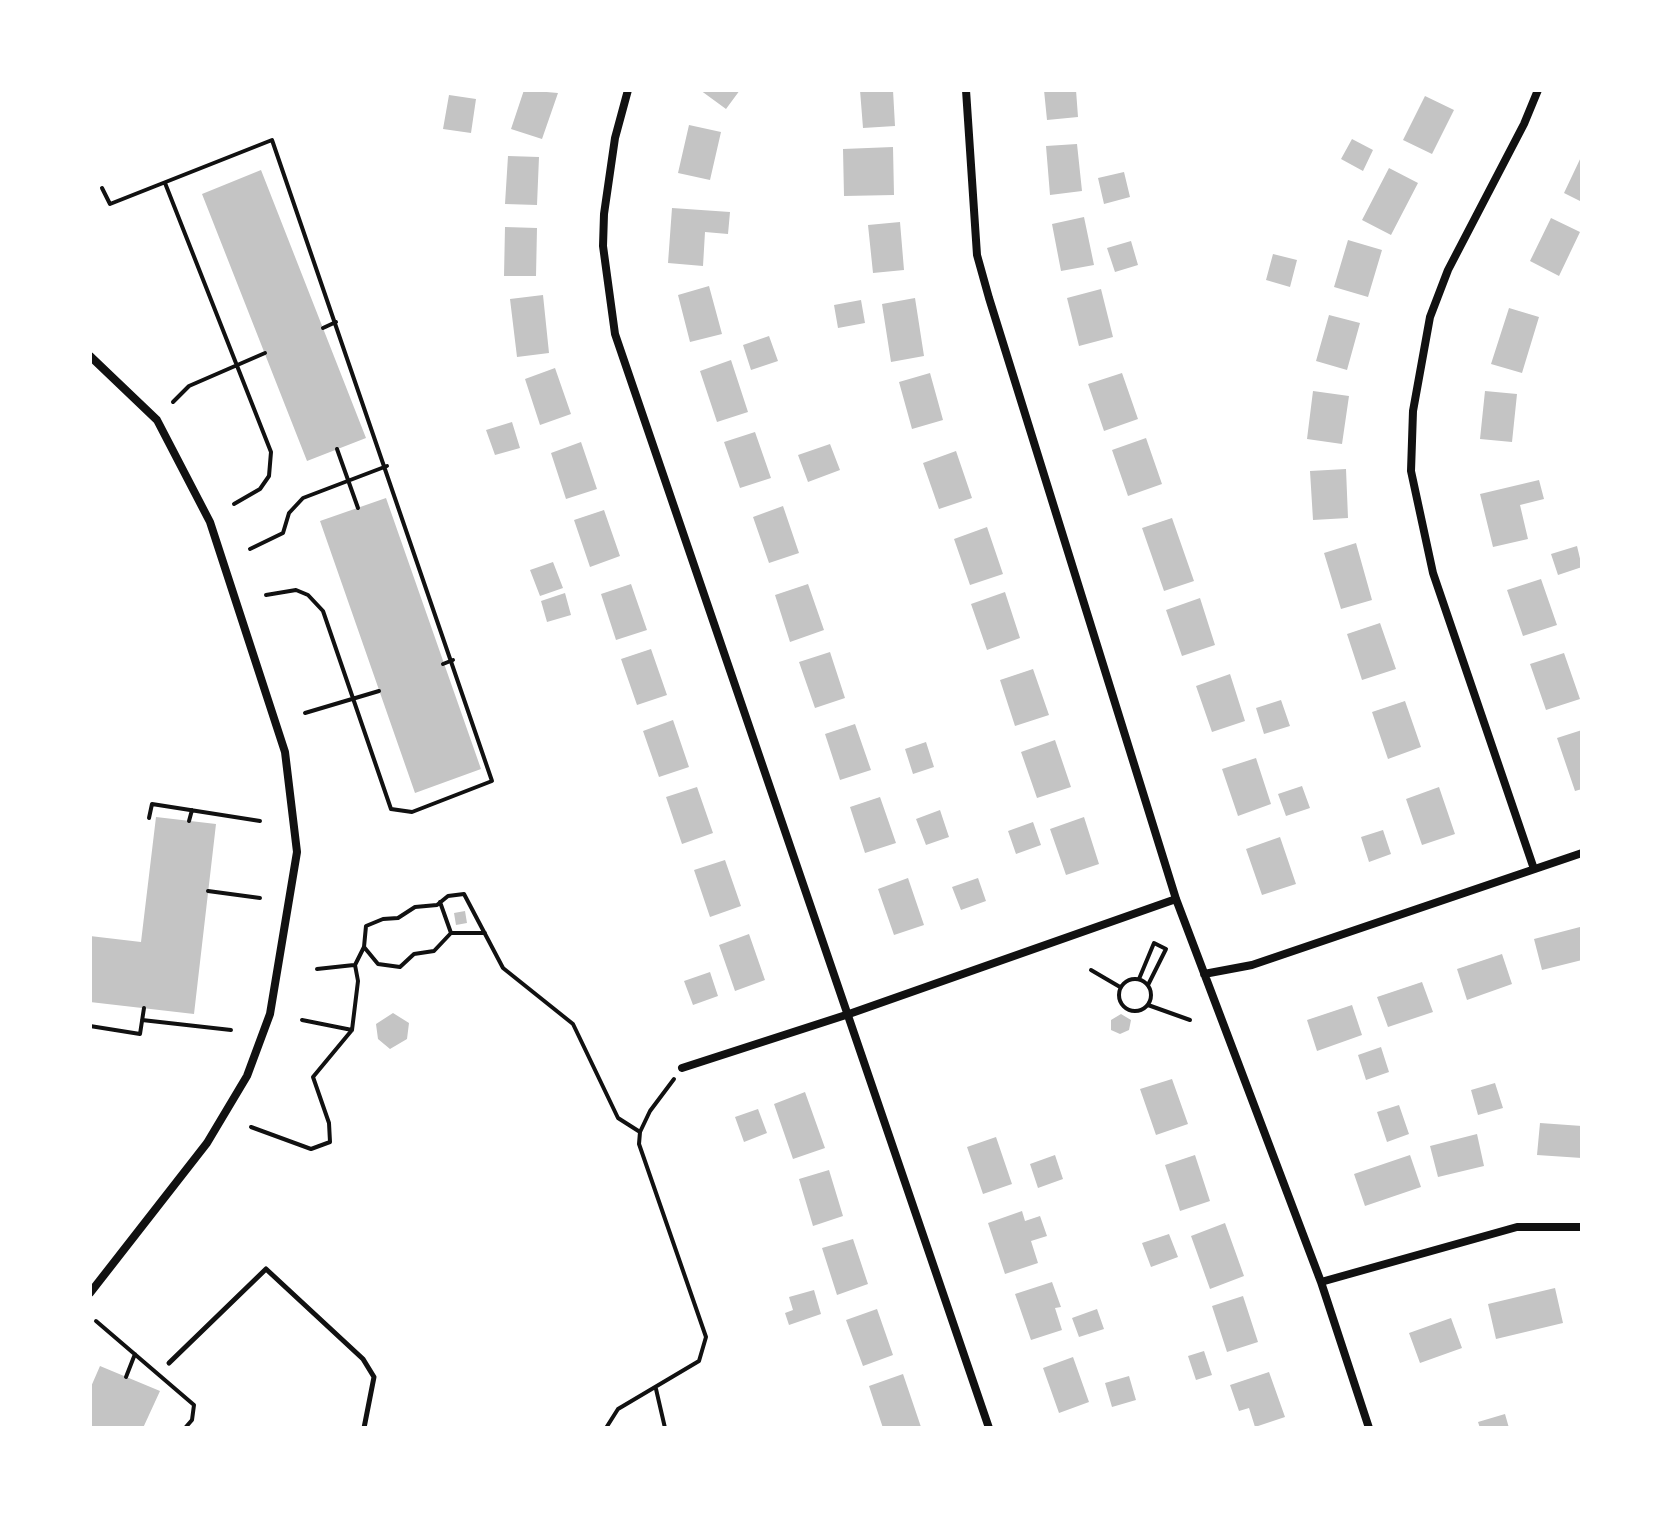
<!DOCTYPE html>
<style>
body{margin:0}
#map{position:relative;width:1672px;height:1518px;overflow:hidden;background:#fff;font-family:"Noto Sans",sans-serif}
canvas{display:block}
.frame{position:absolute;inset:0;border:92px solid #fff;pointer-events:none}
</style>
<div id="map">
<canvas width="1672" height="1518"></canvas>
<div class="frame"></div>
</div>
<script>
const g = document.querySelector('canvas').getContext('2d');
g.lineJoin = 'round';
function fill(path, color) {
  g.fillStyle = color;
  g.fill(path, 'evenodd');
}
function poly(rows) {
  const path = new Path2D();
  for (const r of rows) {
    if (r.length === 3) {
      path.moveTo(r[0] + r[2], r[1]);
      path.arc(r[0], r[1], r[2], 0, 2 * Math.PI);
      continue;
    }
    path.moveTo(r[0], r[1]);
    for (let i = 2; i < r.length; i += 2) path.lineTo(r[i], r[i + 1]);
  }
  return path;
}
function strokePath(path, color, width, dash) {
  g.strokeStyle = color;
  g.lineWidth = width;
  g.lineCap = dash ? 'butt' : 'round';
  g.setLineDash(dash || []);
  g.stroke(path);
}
fill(poly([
 [524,90,558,93,542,139,511,129],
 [700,90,740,90,726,109],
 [860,90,893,90,895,126,863,128],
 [1044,90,1076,90,1078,117,1047,120],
 [449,95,476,99,471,133,443,129],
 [1425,96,1454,110,1432,154,1403,140],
 [689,125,721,132,710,180,678,173],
 [1352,139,1373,150,1363,171,1341,159],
 [1077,144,1082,191,1050,195,1046,146],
 [893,147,894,195,844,196,843,149],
 [1582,155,1582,202,1564,193],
 [508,156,539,157,537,205,505,204],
 [1389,168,1418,183,1391,235,1362,220],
 [261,170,366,438,307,461,202,194],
 [1124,172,1130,197,1104,204,1098,178],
 [672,208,730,212,728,234,705,232,703,266,668,263],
 [1084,217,1094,265,1061,271,1052,224],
 [1551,218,1580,232,1559,276,1530,261],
 [900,222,904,270,873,273,868,225],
 [505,227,537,228,536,276,504,276],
 [1348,240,1382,250,1368,297,1334,287],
 [1131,241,1138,265,1115,272,1107,248],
 [1273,254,1297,260,1290,287,1266,280],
 [709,286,722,334,690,342,678,295],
 [1101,289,1113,337,1079,346,1067,298],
 [543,295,549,353,517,357,510,299],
 [915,298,924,356,891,362,882,304],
 [861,300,865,323,838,328,834,305],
 [1509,308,1539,317,1522,373,1491,364],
 [1329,315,1360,323,1347,370,1316,361],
 [769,336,778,361,751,370,743,345],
 [731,360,748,412,717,422,700,371],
 [555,368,571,414,540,425,525,379],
 [930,373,943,420,912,429,899,382],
 [1122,373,1138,419,1104,431,1088,384],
 [1313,391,1349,396,1342,444,1307,439],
 [1485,391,1517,394,1512,442,1480,439],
 [512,422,520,448,495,455,486,430],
 [755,432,771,478,740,488,724,442],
 [1146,438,1162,484,1128,496,1112,450],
 [581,442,597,489,566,499,551,453],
 [830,444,840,470,808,482,798,455],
 [956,451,972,498,939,509,923,463],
 [1346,469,1348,518,1313,520,1310,471],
 [1539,480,1544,499,1520,505,1528,539,1493,547,1480,494],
 [386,498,481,769,415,793,320,521],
 [783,506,799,553,769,563,753,517],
 [604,510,620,556,590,567,574,520],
 [1172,518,1194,581,1164,591,1142,528],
 [987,527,1003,574,970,585,954,539],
 [1356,543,1372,600,1341,609,1324,553],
 [1577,546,1582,567,1558,575,1551,554],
 [553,562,563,588,540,596,530,570],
 [1541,579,1557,625,1523,636,1507,590],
 [631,584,647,630,616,640,601,594],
 [808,584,824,630,790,642,775,595],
 [1005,592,1020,638,987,650,971,604],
 [565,593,571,615,547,622,541,601],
 [1200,598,1215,645,1182,656,1166,610],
 [1380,623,1396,669,1362,680,1347,634],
 [651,649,667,695,637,705,621,659],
 [830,652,845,698,815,708,799,662],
 [1564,653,1580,699,1546,710,1530,664],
 [1033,669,1049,715,1015,726,1000,680],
 [1230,674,1245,721,1212,732,1196,686],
 [1281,700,1290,726,1264,734,1256,708],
 [1405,701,1421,747,1388,759,1372,712],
 [673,720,689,767,659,777,643,731],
 [855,724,871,770,840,780,825,734],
 [1582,730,1582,789,1575,791,1557,738],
 [1055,740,1071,787,1037,798,1021,752],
 [926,742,934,767,913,774,905,749],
 [1256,758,1271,804,1238,816,1222,769],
 [1302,786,1310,808,1286,816,1278,794],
 [697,787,713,833,682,844,666,797],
 [1439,787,1455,834,1422,845,1406,799],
 [880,797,896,843,865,853,850,807],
 [940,810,949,837,926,845,916,819],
 [156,817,216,824,194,1014,90,1002,90,936,141,942],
 [1084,817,1099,864,1066,875,1050,829],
 [1033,822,1041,845,1016,854,1008,831],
 [1383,830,1391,854,1369,862,1361,837],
 [1280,837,1296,884,1262,895,1246,849],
 [725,860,741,906,710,917,694,870],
 [908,878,924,925,894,935,878,889],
 [978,878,986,901,961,910,952,887],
 [465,911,467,923,456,925,454,913],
 [1580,927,1582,960,1542,970,1534,939],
 [749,934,765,980,735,991,719,945],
 [1502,954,1512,984,1467,1000,1457,969],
 [710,972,718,996,693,1005,684,981],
 [1422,982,1433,1012,1388,1027,1377,997],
 [1352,1005,1362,1035,1317,1051,1307,1020],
 [393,1013,409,1023,407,1039,390,1049,378,1039,376,1024],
 [1121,1014,1131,1020,1129,1030,1120,1034,1111,1030,1111,1020],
 [1381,1047,1389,1072,1366,1080,1358,1055],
 [1172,1079,1188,1124,1156,1135,1140,1089],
 [1495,1083,1503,1108,1478,1115,1471,1090],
 [805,1092,825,1148,793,1159,774,1104],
 [1399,1105,1409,1134,1387,1142,1377,1112],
 [758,1109,767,1133,744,1142,735,1117],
 [1540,1123,1582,1126,1582,1158,1537,1155],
 [1477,1134,1484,1166,1438,1177,1430,1146],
 [996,1137,1012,1184,983,1194,967,1147],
 [1055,1155,1063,1179,1038,1188,1030,1164],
 [1195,1155,1210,1201,1180,1211,1165,1165],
 [1410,1155,1421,1187,1365,1206,1354,1174],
 [829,1170,843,1216,813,1226,799,1179],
 [1022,1211,1025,1221,1040,1216,1047,1236,1031,1241,1038,1263,1005,1274,988,1223],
 [1225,1223,1244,1276,1210,1289,1191,1236],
 [1169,1234,1178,1257,1151,1267,1142,1243],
 [853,1239,868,1284,837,1295,822,1248],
 [1052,1282,1061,1307,1055,1308,1062,1330,1031,1340,1015,1294],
 [1555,1288,1563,1323,1496,1339,1488,1304],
 [814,1290,821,1314,789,1325,785,1313,793,1310,789,1297],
 [1243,1296,1258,1342,1227,1352,1212,1306],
 [877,1309,893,1355,863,1366,846,1320],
 [1097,1309,1104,1329,1079,1337,1072,1318],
 [1451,1318,1462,1348,1420,1363,1409,1333],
 [1204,1351,1212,1375,1196,1380,1188,1356],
 [1073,1357,1089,1402,1059,1413,1043,1368],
 [100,1366,160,1391,143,1428,90,1428,90,1389],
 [1269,1372,1285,1417,1255,1427,1249,1408,1239,1411,1230,1385],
 [903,1374,921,1427,883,1428,869,1386],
 [1129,1376,1136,1400,1112,1407,1105,1383],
 [1505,1414,1509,1428,1480,1428,1478,1422]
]), '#c4c4c4');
strokePath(poly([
 [165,183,271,452,269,476,260,489,234,504],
 [102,188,110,204,272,140,492,781,412,812,391,809,323,611,308,595,296,590,266,595],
 [323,328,336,322],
 [173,402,189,386,265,353],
 [337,449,358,508],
 [250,549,283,533,289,513,303,498,387,466],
 [443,664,453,660],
 [305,713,379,691],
 [149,818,152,804,260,821],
 [189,821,192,810],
 [208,891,260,898],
 [440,902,451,933],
 [364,947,378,964,400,967,414,954,434,951,451,933,485,933],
 [317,969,354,965],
 [1091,970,1120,987],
 [1139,979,1154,943,1166,949,1148,985],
 [1135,995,16],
 [1148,1005,1190,1020],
 [142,1020,231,1030],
 [302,1020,352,1030],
 [90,1026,140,1034,144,1008],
 [251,1127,311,1149,330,1142,329,1123,313,1077,352,1030,358,981,355,965,364,947,366,926,383,919,398,918,415,907,437,905,448,896,464,894,503,968,573,1024,618,1118,640,1132],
 [96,1321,194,1405,192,1420,185,1428],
 [126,1377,135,1354],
 [656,1389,665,1428],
 [606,1428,618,1409,699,1361,706,1337,639,1144,640,1132,650,1111,674,1079]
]), '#111', 4);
strokePath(poly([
 [169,1363,266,1269,363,1359,374,1377,364,1428]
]), '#111', 5);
strokePath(poly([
 [628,90,615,138,604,214,603,246,615,334,989,1428],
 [966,90,977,255,989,298,1176,899,1321,1282,1369,1428],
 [90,356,157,420,210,522,285,752,297,852,270,1014,247,1076,207,1143,90,1293],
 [1534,869,1433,573,1411,471,1413,411,1430,317,1448,270,1524,124,1538,90],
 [1204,974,1252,965,1582,853],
 [682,1068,849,1014,1176,899],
 [1321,1282,1517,1227,1582,1227]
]), '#111', 8);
</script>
